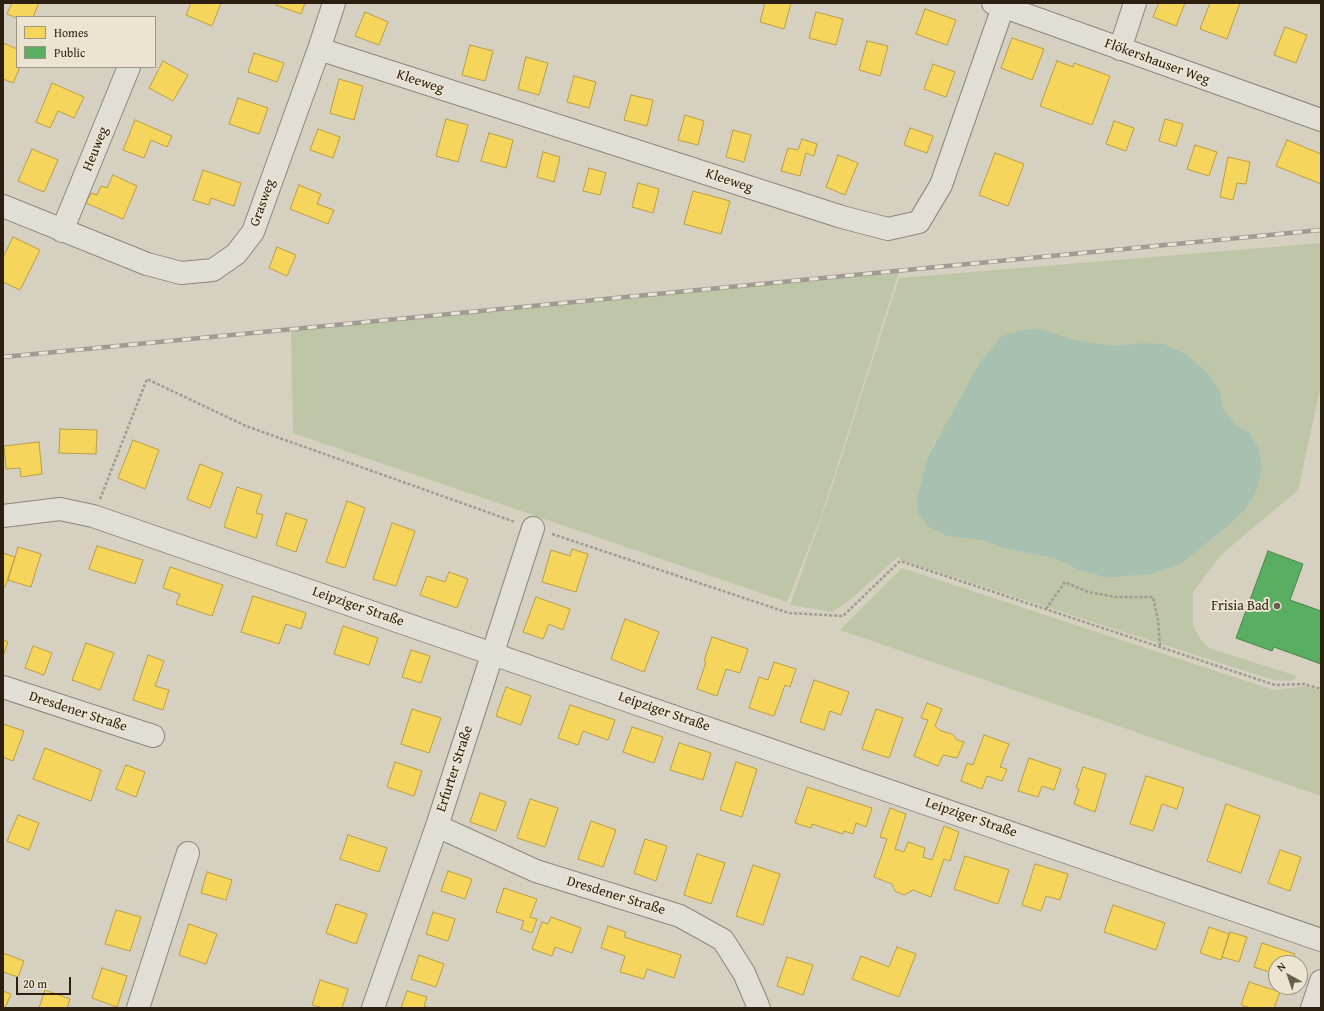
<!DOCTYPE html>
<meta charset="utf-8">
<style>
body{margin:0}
#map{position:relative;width:1324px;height:1011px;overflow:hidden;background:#d6d0c0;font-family:"Gentium Book Plus",serif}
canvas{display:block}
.frame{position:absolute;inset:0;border:4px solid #2c1f0f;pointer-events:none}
.legend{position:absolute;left:16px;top:16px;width:140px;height:52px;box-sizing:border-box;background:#eae4d1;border:1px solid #9e9583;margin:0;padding:5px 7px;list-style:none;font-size:12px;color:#2c1f0f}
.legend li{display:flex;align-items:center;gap:8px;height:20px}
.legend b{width:20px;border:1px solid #9e9583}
.north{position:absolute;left:1268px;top:955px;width:40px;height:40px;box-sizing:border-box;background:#eae4d1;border:1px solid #9e9583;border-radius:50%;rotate:320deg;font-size:11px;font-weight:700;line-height:16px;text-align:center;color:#2c1f0f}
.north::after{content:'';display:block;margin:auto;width:14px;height:18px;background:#685d4d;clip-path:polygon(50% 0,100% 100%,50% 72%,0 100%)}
.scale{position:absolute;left:16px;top:977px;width:55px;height:18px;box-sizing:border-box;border:2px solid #2c1f0f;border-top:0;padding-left:5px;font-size:12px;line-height:14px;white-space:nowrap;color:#2c1f0f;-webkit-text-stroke:3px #eae4d1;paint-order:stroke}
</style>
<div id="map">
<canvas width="1324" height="1011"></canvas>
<div class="frame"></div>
<ul class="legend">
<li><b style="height:11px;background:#f6d55c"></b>Homes</li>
<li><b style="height:11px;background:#5aae61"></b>Public</li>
</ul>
<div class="north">N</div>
<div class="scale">20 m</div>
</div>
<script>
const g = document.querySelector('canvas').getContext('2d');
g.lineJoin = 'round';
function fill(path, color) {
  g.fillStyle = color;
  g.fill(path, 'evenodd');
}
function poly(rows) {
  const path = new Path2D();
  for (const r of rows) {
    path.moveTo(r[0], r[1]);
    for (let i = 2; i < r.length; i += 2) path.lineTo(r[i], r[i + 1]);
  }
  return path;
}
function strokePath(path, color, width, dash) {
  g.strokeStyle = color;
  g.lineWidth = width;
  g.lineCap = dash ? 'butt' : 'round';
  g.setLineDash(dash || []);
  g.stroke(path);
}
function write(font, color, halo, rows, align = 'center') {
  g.font = font + ' "Gentium Book Plus",serif';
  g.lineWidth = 4;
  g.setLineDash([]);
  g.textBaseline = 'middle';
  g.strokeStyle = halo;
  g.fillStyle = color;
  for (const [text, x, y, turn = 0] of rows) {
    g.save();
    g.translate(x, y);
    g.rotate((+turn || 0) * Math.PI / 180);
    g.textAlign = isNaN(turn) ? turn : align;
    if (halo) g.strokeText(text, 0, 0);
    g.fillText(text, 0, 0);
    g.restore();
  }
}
fill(poly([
 [1321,243,1321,385,1298,490,1221,555,1193,592,1193,626,1201,640,1209,648,1297,676,1292,681,1273,680,1195,655,901,560,899,556,851,599,832,612,790,605,828,499,899,278],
 [1041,329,1075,340,1116,346,1141,343,1187,355,1208,373,1220,392,1223,409,1236,425,1249,432,1259,448,1262,466,1256,493,1228,526,1181,564,1152,574,1107,578,1079,570,1053,558,1003,548,984,541,964,538,917,498,927,458,933,445,944,428,980,362],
 [900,269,821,517,787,602,293,433,291,329],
 [902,568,1274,690,1306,686,1321,691,1321,796,840,630]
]), '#bfc6a7');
fill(poly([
 [1041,329,1075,340,1116,346,1141,343,1164,344,1187,355,1208,373,1220,392,1223,409,1236,425,1249,432,1259,448,1262,467,1256,493,1244,510,1228,526,1181,564,1152,574,1107,578,1079,570,1053,558,1003,548,984,541,944,535,929,527,918,513,917,498,927,458,980,362,1002,336,1022,330]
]), '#a8c0b0');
const homes = poly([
 [12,3,39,3,33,17,17,18,7,14,12,3],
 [191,3,221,3,212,26,186,15,191,3],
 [276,3,305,3,301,14,276,5,276,3],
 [765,3,791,3,784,29,760,22,765,3],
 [1159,3,1185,3,1176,26,1153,17,1159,3],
 [1210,3,1240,3,1227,39,1200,29,1210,3],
 [925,9,956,20,947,45,916,34,925,9],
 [365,12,388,22,379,45,355,36,365,12],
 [816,12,843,19,836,45,809,38,816,12],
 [1285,27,1307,35,1296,63,1274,55,1285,27],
 [1012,38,1044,49,1032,80,1001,68,1012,38],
 [867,41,888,46,880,76,859,70,867,41],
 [3,43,17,49,17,67,20,67,13,83,3,79,3,43],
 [470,45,493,51,485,81,462,75,470,45],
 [254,53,284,63,277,82,248,72,254,53],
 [526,57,548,63,539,95,518,89,526,57],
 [163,61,188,75,173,101,149,88,163,61],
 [1057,61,1073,67,1074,63,1110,76,1092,125,1040,106,1057,61],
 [933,64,955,72,946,97,924,89,933,64],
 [574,76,596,82,589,108,567,102,574,76],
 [339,79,363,86,354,120,330,113,339,79],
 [52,83,84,97,74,118,58,111,50,128,36,122,52,83],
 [631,95,653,100,647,126,624,120,631,95],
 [238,98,268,108,259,134,229,124,238,98],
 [685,115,704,121,698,145,678,140,685,115],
 [446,119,468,125,458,162,436,156,446,119],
 [1165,119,1183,124,1176,146,1159,141,1165,119],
 [135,120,172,136,167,147,151,140,144,158,123,150,135,120],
 [1114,121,1134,128,1126,151,1106,144,1114,121],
 [910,128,933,136,927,153,904,145,910,128],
 [318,129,340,137,333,158,310,150,318,129],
 [733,130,751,135,744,162,726,157,733,130],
 [489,133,513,140,506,168,481,161,489,133],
 [802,139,817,144,814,156,806,153,800,176,781,171,788,148,798,150,802,139],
 [1287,140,1321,154,1321,184,1276,166,1287,140],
 [1195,145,1217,152,1209,176,1187,169,1195,145],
 [32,149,58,160,44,192,18,181,32,149],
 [543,152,560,157,554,182,537,177,543,152],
 [995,153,1024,164,1008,206,979,195,995,153],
 [838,155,858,163,845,195,826,187,838,155],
 [1228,157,1250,162,1246,184,1237,183,1233,200,1220,197,1228,157],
 [589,168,606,173,600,195,583,191,589,168],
 [203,170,241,183,234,206,211,198,209,205,193,200,203,170],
 [113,175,137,186,123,219,86,203,91,193,97,195,101,186,107,188,113,175],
 [638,183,659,189,653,213,632,207,638,183],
 [299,185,321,194,317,204,334,210,328,224,290,209,299,185],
 [693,191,730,201,721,234,684,224,693,191],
 [13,237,40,250,20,290,3,282,3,257,13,237],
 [277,247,296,255,287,276,269,268,277,247],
 [60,429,97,430,96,454,59,453,60,429],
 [133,440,159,450,145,489,118,478,133,440],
 [39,442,42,474,21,477,20,468,6,469,4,446,39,442],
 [200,464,223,473,210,508,187,499,200,464],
 [237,487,262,495,256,513,263,515,256,538,224,527,237,487],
 [347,501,365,508,345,568,326,562,347,501],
 [286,513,307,520,296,552,276,545,286,513],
 [392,523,415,531,396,586,373,579,392,523],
 [97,546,143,560,135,584,89,569,97,546],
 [18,547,41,554,31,587,8,580,18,547],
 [572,549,588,554,576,592,542,582,551,550,570,556,572,549],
 [3,553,15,557,5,587,3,587,3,553],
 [170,567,223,585,212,616,176,604,180,594,163,588,170,567],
 [449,572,468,579,457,608,420,595,427,576,445,582,449,572],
 [253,596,306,613,301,629,286,624,279,644,241,632,253,596],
 [536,597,570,609,563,630,549,624,543,639,523,632,536,597],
 [625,619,659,632,644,672,611,659,625,619],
 [343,626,378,638,369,665,334,654,343,626],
 [712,637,748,649,740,673,726,669,717,696,697,689,706,662,704,661,712,637],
 [3,640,8,642,3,656,3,640],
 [86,643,114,653,100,690,72,680,86,643],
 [33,646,52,653,44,675,25,668,33,646],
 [411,650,430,656,421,683,402,677,411,650],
 [148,655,164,661,155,686,169,690,163,710,133,700,148,655],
 [774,662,796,669,790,687,785,685,774,716,749,708,759,677,768,680,774,662],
 [814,680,849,692,841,715,830,711,824,730,800,722,814,680],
 [506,687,531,696,521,725,496,716,506,687],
 [927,703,942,709,935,726,941,731,952,734,957,740,964,742,957,758,943,755,938,766,914,756,928,720,921,718,927,703],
 [570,705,615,720,608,740,583,731,578,745,558,738,570,705],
 [412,709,441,718,429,753,401,744,412,709],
 [876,709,903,718,889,758,862,749,876,709],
 [3,724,24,731,13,761,3,757,3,724],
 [632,727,663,737,654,763,623,752,632,727],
 [984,735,1009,744,1000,767,1007,769,1002,781,987,776,982,789,961,781,967,763,973,765,984,735],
 [679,743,711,753,703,780,670,770,679,743],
 [45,748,101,770,91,801,33,779,45,748],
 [1029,758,1061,769,1054,790,1042,786,1038,797,1018,791,1029,758],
 [395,762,422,771,414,796,387,787,395,762],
 [736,762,757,769,742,817,720,810,736,762],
 [126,765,145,772,136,797,116,789,126,765],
 [1083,767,1106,774,1095,812,1074,804,1079,789,1076,788,1083,767],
 [1146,776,1184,788,1177,809,1162,804,1153,831,1130,824,1146,776],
 [807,787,872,808,866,827,856,823,853,834,844,831,843,834,812,824,811,828,795,823,807,787],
 [480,793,506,802,496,831,470,822,480,793],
 [530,799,558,808,545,847,517,838,530,799],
 [1226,804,1260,816,1241,873,1207,861,1226,804],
 [890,808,906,814,895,849,904,852,908,842,925,848,923,857,932,860,944,826,959,832,950,861,944,859,931,897,913,890,904,895,895,891,892,884,874,877,887,839,880,837,890,808],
 [18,815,39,823,29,850,7,841,18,815],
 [591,821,616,830,603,867,578,859,591,821],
 [348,835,387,848,379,872,340,859,348,835],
 [645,839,667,846,656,881,634,873,645,839],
 [1280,850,1301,857,1290,891,1268,883,1280,850],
 [697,854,725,863,711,904,684,895,697,854],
 [965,856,1009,870,998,904,954,889,965,856],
 [1035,864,1068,874,1060,900,1046,896,1041,911,1022,905,1035,864],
 [753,865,780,874,763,925,736,916,753,865],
 [448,871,472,879,465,899,441,891,448,871],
 [207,872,232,880,226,900,201,893,207,872],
 [504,888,537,899,530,917,537,919,532,933,521,929,524,921,496,912,504,888],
 [336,904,367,914,356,944,326,933,336,904],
 [1113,905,1165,923,1156,950,1104,932,1113,905],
 [116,910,141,917,130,951,105,944,116,910],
 [433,912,455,919,448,941,426,934,433,912],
 [551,917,581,928,572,953,555,947,552,956,532,949,542,922,548,924,551,917],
 [189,924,217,934,206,964,179,955,189,924],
 [608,926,626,932,624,937,681,955,674,978,647,969,644,979,620,972,625,956,601,948,608,926],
 [1209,927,1229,934,1221,960,1200,953,1209,927],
 [1230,932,1247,937,1239,962,1222,957,1230,932],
 [1262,943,1295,954,1292,963,1276,963,1276,974,1254,967,1262,943],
 [897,947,916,954,899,997,852,979,861,956,889,967,897,947],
 [3,953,24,961,18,977,3,972,3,953],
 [419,955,444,964,436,987,411,979,419,955],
 [787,957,813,965,803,995,777,986,787,957],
 [102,968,127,976,117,1007,92,998,102,968],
 [320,980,348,989,342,1008,323,1008,312,1005,320,980],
 [1249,982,1280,992,1274,1008,1250,1008,1241,1005,1249,982],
 [45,990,70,999,67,1008,39,1008,45,990],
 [3,991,11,994,5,1008,3,1008,3,991],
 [407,991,427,997,424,1006,429,1008,401,1008,407,991]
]);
fill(homes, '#f6d55c');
strokePath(homes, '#b99e45', 1);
const public = poly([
 [1268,551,1303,564,1290,600,1321,611,1321,664,1274,647,1272,651,1236,638,1268,551]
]);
fill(public, '#5aae61');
strokePath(public, '#4c8348', 1);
const minor = poly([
 [993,3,1321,120],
 [319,49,842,217,888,229,919,222,941,185,1003,7],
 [1120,49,1135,3],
 [3,206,147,264,181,273,213,270,236,254,253,232,319,49,334,3],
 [62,231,129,67],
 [3,516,60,509,93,516,1321,940],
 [3,687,153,736],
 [437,826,536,871,680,916,723,940,744,973,759,1008],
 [138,1008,188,853],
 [373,1008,437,826,533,528],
 [1312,1008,1321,981]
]);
strokePath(minor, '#8b867b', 24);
strokePath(poly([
 [100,499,147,379,246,426,515,522],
 [552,534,789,613,843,616,900,561,1275,685,1304,684,1321,689],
 [1046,609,1065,582,1088,592,1116,597,1153,597,1158,620,1160,647]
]), '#9f9b94', 2.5, [3, 2]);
strokePath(minor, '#e0ded5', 22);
const rail = poly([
 [3,357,1321,230]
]);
strokePath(rail, '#9f9b94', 4.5);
strokePath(rail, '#eae4d1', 3, [9]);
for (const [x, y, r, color] of [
 [1277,606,4,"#685d4d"]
]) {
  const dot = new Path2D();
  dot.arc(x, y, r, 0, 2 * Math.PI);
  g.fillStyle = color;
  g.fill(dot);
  strokePath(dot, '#eae4d1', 1.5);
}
write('14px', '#2c1f0f', '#eae4d1', [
 ["Flökershauser Weg",1157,62,20],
 ["Kleeweg",420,82,18],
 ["Heuweg",96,149,-68],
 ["Kleeweg",729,181,18],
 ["Grasweg",263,203,-70],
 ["Leipziger Straße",358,607,19],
 ["Dresdener Straße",78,712,18],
 ["Leipziger Straße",664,712,19],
 ["Erfurter Straße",455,769,-72],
 ["Leipziger Straße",971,818,19],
 ["Dresdener Straße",616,896,17]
]);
write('14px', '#2c1f0f', '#eae4d1', [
 ["Frisia Bad",1269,606]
], 'right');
</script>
